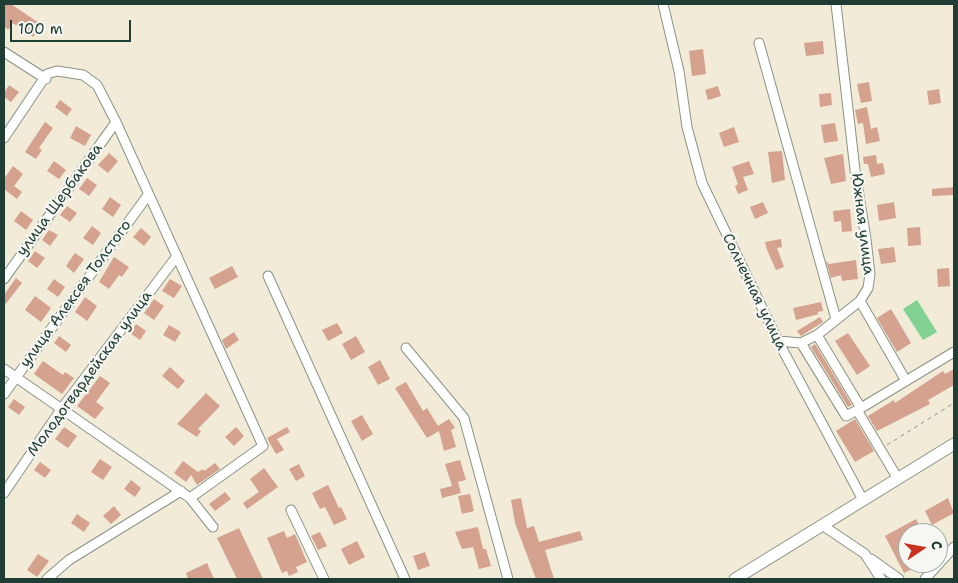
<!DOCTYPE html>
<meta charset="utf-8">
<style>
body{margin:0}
#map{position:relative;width:958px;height:583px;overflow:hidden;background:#f1ebd8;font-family:"Shantell Sans",sans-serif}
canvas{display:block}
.frame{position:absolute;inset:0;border:5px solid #1f3d34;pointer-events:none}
.north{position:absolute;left:898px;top:523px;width:50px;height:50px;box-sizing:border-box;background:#f6f6f2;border:1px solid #a0aca6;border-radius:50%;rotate:78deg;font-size:14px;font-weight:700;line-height:20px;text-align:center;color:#1f3d34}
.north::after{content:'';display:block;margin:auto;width:18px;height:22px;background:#c8321e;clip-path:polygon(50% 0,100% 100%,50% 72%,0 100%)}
.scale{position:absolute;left:10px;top:20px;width:121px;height:22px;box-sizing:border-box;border:2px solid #1f3d34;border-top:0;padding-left:6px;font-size:15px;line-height:18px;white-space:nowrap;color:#1f3d34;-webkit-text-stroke:4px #f6f6f2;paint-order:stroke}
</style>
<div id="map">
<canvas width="958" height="583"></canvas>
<div class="frame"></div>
<div class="north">С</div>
<div class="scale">100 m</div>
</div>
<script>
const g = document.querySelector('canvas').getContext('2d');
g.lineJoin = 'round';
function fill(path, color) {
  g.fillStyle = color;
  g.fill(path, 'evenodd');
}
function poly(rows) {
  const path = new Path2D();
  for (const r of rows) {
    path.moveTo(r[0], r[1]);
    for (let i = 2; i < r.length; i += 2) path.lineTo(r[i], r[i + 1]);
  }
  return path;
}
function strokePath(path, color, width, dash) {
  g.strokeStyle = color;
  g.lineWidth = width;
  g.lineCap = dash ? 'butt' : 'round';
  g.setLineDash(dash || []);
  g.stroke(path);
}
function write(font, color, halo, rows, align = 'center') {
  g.font = font + ' "Shantell Sans",sans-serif';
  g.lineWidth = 4.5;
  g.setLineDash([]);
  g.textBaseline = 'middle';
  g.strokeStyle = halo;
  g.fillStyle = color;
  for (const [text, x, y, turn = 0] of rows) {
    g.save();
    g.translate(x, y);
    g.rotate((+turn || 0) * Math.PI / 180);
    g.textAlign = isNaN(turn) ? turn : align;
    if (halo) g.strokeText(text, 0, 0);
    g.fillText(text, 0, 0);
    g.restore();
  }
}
fill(poly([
 [917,300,937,332,923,340,903,309]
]), '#81d192');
fill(poly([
 [4,4,11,4,42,25,33,37,13,23,8,30,4,26],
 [823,41,824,54,806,56,804,43],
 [703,49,706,74,692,76,689,51],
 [869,82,872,101,861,103,857,84],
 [9,85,19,92,11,102,4,97,4,93],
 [718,86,721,96,708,100,705,90],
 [939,89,941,103,929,105,927,91],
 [831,93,832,105,820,107,819,94],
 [60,100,72,109,67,116,55,107],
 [867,107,871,129,877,127,880,141,866,144,863,123,858,124,855,110],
 [45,122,53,128,39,148,42,150,36,159,25,152],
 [835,123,838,141,824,143,821,125],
 [76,126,91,135,85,146,70,138],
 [734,127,739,142,724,147,719,133],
 [782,151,785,180,772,183,768,152],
 [109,153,118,161,108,173,98,165],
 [843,154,846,181,831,184,824,158],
 [876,155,877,164,883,163,885,174,871,177,868,164,864,164,863,157],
 [54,161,66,170,59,179,47,171],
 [749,161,754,174,743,177,748,190,738,194,735,186,738,184,732,167],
 [13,166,23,174,14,186,22,192,17,199,4,189,4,179],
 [87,178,97,185,89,196,79,189],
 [954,187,954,195,932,196,932,189],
 [110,197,121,205,113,217,102,209],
 [763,202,768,213,755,219,750,207],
 [894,202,896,218,879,221,877,205],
 [67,206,77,213,70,222,60,215],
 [850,209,852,231,842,232,841,221,834,222,833,211],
 [21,211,33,220,26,230,14,221],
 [92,226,101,233,93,245,83,238],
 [920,227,921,245,908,246,907,228],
 [141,228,151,237,144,246,133,237],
 [49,230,58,235,50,246,42,240],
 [781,239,782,247,777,248,784,267,776,270,767,250,765,242],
 [894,247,896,262,881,264,878,249],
 [35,251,45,258,37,268,28,261],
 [75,253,84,259,74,273,66,266],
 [114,257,129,267,122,277,119,275,109,289,99,282],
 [856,260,858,279,842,281,841,275,831,278,826,261,829,264],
 [232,266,238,277,215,289,209,278],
 [949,268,950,286,938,287,937,269],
 [16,278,22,283,4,306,4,295],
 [54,279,65,287,58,297,47,289],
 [170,279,182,286,174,298,162,291],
 [35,296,51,308,41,322,25,310],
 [85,297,97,306,87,321,75,312],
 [154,299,164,306,154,320,144,313],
 [821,302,823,311,817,312,819,314,796,320,793,308],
 [891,309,911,343,897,352,877,318],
 [820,317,823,322,801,336,797,331],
 [337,323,343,333,328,341,322,330],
 [136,324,146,331,140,340,130,333],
 [169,325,181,332,175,342,163,335],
 [234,332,239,340,226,349,222,340],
 [848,333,870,366,857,375,835,341],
 [59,336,71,345,66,352,54,343],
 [356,336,365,352,351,360,342,344],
 [815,344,852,405,848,407,811,347],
 [380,360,390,379,378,385,368,367],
 [43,361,63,375,65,372,74,378,62,394,34,374],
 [170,367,185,381,178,389,162,376],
 [954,369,954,385,928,400,930,404,877,431,868,416,894,400,895,403,943,371,945,374],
 [100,376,110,383,96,402,104,408,95,419,77,406],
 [406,382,423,411,427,408,438,426,449,419,455,428,451,430,456,447,444,451,439,431,427,438,395,388],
 [206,393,220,406,198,429,201,431,197,437,177,424],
 [14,399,25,407,19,415,8,407],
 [362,415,373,434,362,441,351,421],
 [855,419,874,451,855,462,836,431],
 [64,427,77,436,68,448,55,439],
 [236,427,244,436,234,446,225,437],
 [287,427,290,432,277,439,284,450,276,454,267,438],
 [100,459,112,467,103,480,91,472],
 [460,460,466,480,458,482,461,493,442,498,440,489,452,486,445,464],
 [183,461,198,472,203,469,204,471,215,463,220,469,197,485,191,475,186,482,174,473],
 [40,462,51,470,45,478,34,470],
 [299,464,305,476,296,481,289,469],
 [264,468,278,487,247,509,243,503,259,492,250,479],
 [131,480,141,488,135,497,124,489],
 [328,485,339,508,341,507,347,519,334,525,325,507,320,509,312,493],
 [225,492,231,499,215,511,209,504],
 [470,494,474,511,462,514,458,496],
 [521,498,527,528,534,526,539,542,580,531,583,540,545,550,554,579,536,579,515,523,511,500],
 [948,498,954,513,932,525,925,511],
 [114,506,121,515,111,524,103,516],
 [77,514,90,523,84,532,71,523],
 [916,519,923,533,908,533,908,563,911,563,914,568,904,573,885,536],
 [478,527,483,549,486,549,491,566,479,569,473,547,462,549,455,532],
 [239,528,263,579,237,579,217,538],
 [284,531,287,538,295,534,307,562,296,567,298,572,289,576,287,571,282,573,267,538],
 [320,532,327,546,318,550,311,536],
 [357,541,365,557,349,565,341,549],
 [425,552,430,566,418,570,413,556],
 [38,554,49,561,37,577,27,570],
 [207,563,214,579,188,579,186,573]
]), '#d4a28e');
const minor = poly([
 [663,4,679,71,687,127,702,183,778,341,863,500],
 [759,43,836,319],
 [4,52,46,79],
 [4,138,47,74,57,71,83,75,97,85,116,122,263,446,190,498],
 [268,276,405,579],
 [4,279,116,122],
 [860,301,906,381],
 [817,335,861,408,954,352],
 [778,341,801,343,817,335,860,301,868,288,870,274,866,239,855,170,836,4],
 [801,343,846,416,861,408],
 [406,348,464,418,508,579],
 [4,369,190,498,213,527],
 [4,394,148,195],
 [857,410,898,479],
 [4,493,62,408,177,256],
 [291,510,324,579],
 [822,525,865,554,881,579],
 [871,559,899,579],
 [47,579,69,560,181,491],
 [925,579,954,547]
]);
const major = poly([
 [735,579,954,444]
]);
strokePath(minor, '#889486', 11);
strokePath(major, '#889486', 13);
strokePath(poly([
 [887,445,954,403]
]), '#889486', 1, [4, 4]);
strokePath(minor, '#fff', 9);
strokePath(major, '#fff', 11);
write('15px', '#1f3d34', '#f6f6f2', [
 ["улица Щербакова",60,200,-54],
 ["Южная улица",862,224,83],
 ["Солнечная улица",754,292,64],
 ["улица Алексея Толстого",76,294,-54],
 ["Молодогвардейская улица",90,374,-54]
]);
</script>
